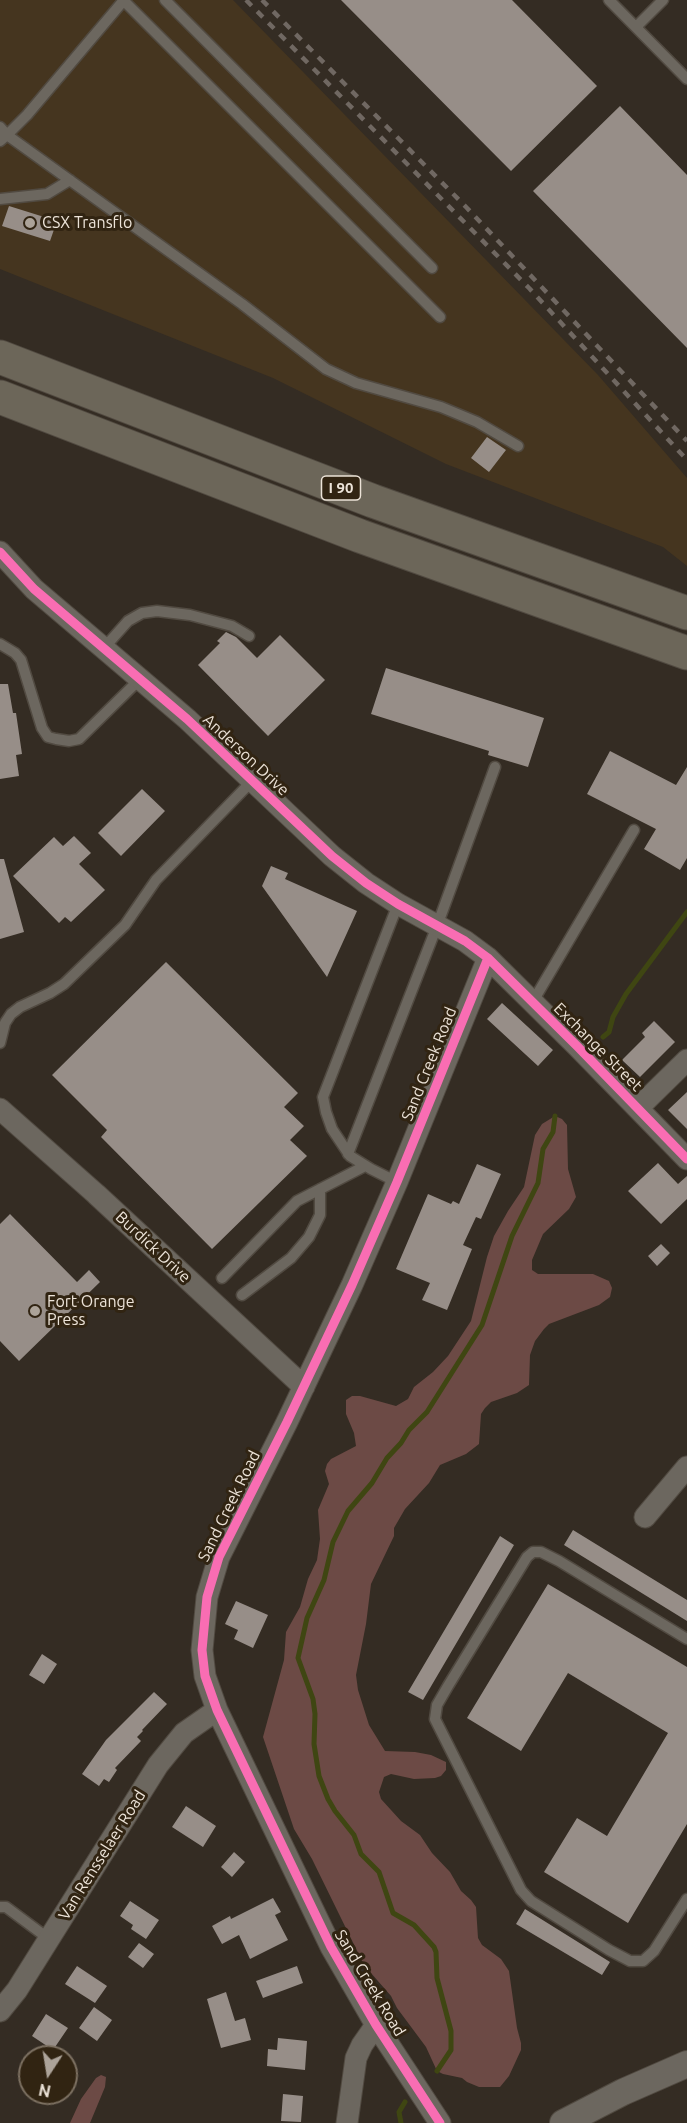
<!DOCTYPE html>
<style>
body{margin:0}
#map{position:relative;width:687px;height:2123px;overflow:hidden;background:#342c23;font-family:Ubuntu,sans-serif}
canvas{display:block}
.north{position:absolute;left:18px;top:2045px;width:60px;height:60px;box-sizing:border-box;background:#312412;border:2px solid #7c7061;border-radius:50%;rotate:192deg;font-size:16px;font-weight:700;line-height:24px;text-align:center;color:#ece3d8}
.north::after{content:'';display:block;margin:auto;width:21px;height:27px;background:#aca399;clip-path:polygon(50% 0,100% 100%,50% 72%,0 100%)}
</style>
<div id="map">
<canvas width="687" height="2123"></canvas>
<div class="north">N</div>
</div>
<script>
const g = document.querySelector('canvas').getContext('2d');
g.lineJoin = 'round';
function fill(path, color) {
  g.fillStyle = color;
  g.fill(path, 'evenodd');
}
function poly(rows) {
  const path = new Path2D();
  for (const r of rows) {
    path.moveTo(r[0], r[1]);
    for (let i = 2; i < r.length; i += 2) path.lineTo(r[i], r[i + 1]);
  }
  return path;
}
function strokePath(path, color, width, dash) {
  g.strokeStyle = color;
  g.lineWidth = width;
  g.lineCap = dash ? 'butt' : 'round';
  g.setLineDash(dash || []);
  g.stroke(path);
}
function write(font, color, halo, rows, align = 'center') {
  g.font = font + ' Ubuntu,sans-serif';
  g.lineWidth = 6;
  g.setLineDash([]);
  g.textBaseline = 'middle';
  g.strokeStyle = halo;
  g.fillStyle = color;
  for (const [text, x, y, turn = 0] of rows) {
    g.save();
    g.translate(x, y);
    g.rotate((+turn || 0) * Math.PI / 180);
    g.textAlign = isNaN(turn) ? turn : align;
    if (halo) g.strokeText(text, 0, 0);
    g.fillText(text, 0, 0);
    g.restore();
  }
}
fill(poly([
 [0,0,233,0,598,375,687,478,687,566,663,547,446,464,273,378,0,269]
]), '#45351f');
fill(poly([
 [555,1116,562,1119,567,1125,568,1169,576,1197,569,1209,543,1234,532,1260,532,1270,538,1274,593,1274,609,1281,612,1288,610,1297,599,1305,549,1324,544,1329,535,1341,530,1355,529,1385,517,1393,491,1402,485,1408,481,1414,479,1444,466,1454,440,1465,429,1483,405,1509,394,1528,394,1536,371,1584,366,1624,356,1675,358,1690,369,1725,385,1751,415,1752,431,1755,446,1762,446,1770,441,1776,435,1778,414,1779,391,1774,384,1777,379,1792,381,1799,401,1821,420,1835,432,1853,450,1872,461,1891,471,1900,476,1907,478,1938,482,1945,501,1959,509,1971,517,2028,521,2043,521,2050,509,2076,500,2087,479,2087,467,2082,462,2078,443,2074,437,2071,426,2047,397,2008,391,1996,364,1965,312,1859,294,1829,263,1737,284,1660,286,1632,300,1607,308,1579,317,1560,320,1539,318,1510,329,1484,325,1471,327,1464,331,1459,356,1446,354,1433,346,1414,346,1400,352,1396,360,1396,396,1406,408,1399,414,1387,433,1372,448,1356,471,1321,487,1257,494,1236,508,1211,524,1187,535,1135,542,1124],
 [101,2075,106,2077,105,2087,90,2123,70,2123,81,2099,96,2078]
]), '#6c4a45');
strokePath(poly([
 [603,1037,609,1032,613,1017,626,994,687,912],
 [437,2071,451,2050,451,2031,437,1978,436,1952,434,1947,414,1925,393,1913,379,1872,361,1854,354,1835,335,1811,328,1799,319,1776,314,1744,315,1714,313,1699,298,1658,307,1618,324,1580,333,1542,348,1511,372,1483,387,1458,401,1443,409,1430,427,1412,482,1325,512,1236,538,1183,543,1149,553,1132,555,1116],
 [401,2123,399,2112,405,2102]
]), '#3f4612', 5);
fill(poly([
 [341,0,512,0,597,86,511,171],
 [620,106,687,175,687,348,533,191],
 [9,206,57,221,50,241,2,226],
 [487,437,506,450,489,472,471,458],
 [226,632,236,637,257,658,280,635,325,680,268,736,198,665,220,643,217,641],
 [386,668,544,718,528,767,488,755,489,751,371,714],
 [0,684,8,684,13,713,16,713,22,754,16,755,19,776,0,779],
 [610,751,676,785,687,767,687,858,680,870,644,849,656,829,587,794],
 [142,789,165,811,121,856,98,833],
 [74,836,91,853,79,864,105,890,71,922,65,917,59,923,13,876,54,837,63,846],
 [0,859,4,859,24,932,0,939],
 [271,866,288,873,285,879,357,911,327,977,262,886],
 [166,962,298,1093,284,1107,304,1126,290,1140,307,1156,212,1249,101,1137,107,1130,52,1075],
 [502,1003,553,1050,538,1066,487,1019],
 [654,1021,675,1042,640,1077,622,1060,645,1037,642,1033],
 [687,1092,687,1129,668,1110],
 [658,1163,678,1184,687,1176,687,1199,661,1224,628,1191],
 [477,1164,501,1174,481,1219,476,1217,463,1245,472,1249,447,1310,422,1300,430,1283,396,1269,428,1194,451,1204,453,1201,459,1204],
 [10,1214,77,1282,89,1270,100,1282,19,1361,0,1341,0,1224],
 [661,1244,670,1253,657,1266,648,1256],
 [573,1530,687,1600,687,1621,564,1545],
 [500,1536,514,1545,423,1700,408,1692],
 [548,1584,687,1667,687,1824,628,1923,544,1872,577,1818,607,1836,668,1733,568,1673,521,1751,467,1718],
 [236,1601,268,1615,253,1648,234,1639,238,1630,225,1624],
 [42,1654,57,1664,44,1684,29,1675],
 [154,1692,167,1704,142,1730,143,1731,137,1737,141,1741,115,1768,117,1770,109,1782,104,1779,99,1786,82,1774,106,1740],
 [186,1806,216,1826,203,1847,172,1827],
 [234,1852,245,1862,232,1877,221,1867],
 [273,1898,281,1912,275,1915,288,1940,250,1959,239,1935,222,1944,212,1926,230,1916,231,1919],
 [130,1901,159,1920,146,1939,131,1929,133,1925,120,1916],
 [525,1909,610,1962,602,1975,516,1924],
 [139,1943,154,1954,143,1968,128,1957],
 [77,1966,107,1986,95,2003,65,1984],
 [297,1966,303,1983,263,1998,256,1981],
 [226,1992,235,2021,245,2018,251,2040,221,2048,207,1999],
 [94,2007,112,2020,97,2041,79,2028],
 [46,2014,68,2028,53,2050,32,2036],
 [278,2038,307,2041,305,2070,267,2066,268,2049,277,2050],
 [283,2094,303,2096,301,2122,281,2121]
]), '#978e88');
const service = poly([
 [123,0,440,317],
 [124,0,27,115,7,135,242,304,326,369,356,383,441,407,477,422,518,446],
 [165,0,432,268],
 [609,0,687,79],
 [636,27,663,0],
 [0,127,7,135,0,141],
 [0,199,47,194,70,180],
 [0,644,15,653,21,660,42,728,48,737,56,739,69,741,79,739,140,679],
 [104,648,128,621,142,613,157,611,190,615,232,626,249,636],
 [532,1003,634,830],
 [0,1043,5,1023,11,1014,20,1007,50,993,64,984,125,925,156,880,252,781],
 [348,1154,437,926,495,767],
 [397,1182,371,1169,350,1156,332,1129,326,1112,323,1097,398,904],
 [222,1278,297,1201,365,1166],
 [242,1295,291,1258,309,1237,320,1215,320,1189],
 [687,1639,559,1561,541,1552,533,1552,527,1557,448,1686,437,1705,435,1719,521,1890,531,1901,609,1950,630,1961,643,1961,654,1951,687,1899],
 [0,1907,6,1907,49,1939]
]);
const minor = poly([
 [0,552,34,589,187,719,332,856,366,883,398,904,465,941,488,958,577,1046,687,1159],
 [638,1108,687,1060],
 [0,1109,96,1194,304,1387],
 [645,1517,687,1467],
 [0,2011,17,1990,158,1765,184,1733,217,1710],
 [347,2123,356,2058,362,2045,376,2025],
 [440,2123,376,2025,331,1947,217,1710,205,1676,202,1650,207,1597,219,1557,287,1422,352,1285,397,1182,488,958]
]);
const tertiary = poly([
 [563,2123,623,2092,687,2064]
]);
const motorway = poly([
 [0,357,373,501,687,613],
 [0,397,360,536,687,653]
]);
strokePath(service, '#514a41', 13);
strokePath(minor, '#514a41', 23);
strokePath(tertiary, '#514a41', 28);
strokePath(motorway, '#514a41', 35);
strokePath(service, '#6c675f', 10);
strokePath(minor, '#6c675f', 21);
strokePath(tertiary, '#6c675f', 26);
strokePath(motorway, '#6c6659', 33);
strokePath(poly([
 [246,0,529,288,687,460],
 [262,0,466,207,687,441]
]), '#706862', 4.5, [8, 8]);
strokePath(poly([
 [0,552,34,589,187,719,332,856,366,883,398,904,465,941,488,958,577,1046,687,1159],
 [440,2123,376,2025,331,1947,217,1710,205,1676,202,1650,207,1597,219,1557,287,1422,352,1285,397,1182,488,958]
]), '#f96db3', 9);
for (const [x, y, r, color] of [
 [30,223,6,"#aca399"],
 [35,1311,6,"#aca399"]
]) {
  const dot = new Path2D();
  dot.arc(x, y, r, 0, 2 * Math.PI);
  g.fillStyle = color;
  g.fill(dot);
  strokePath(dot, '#312412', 2);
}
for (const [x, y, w] of [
 [341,488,39]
]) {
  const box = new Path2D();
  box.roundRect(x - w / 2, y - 12, w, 24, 4.5);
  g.fillStyle = '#312412';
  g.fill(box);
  strokePath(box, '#ece3d8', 1.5);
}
write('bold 15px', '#ece3d8', null, [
 ["I 90",341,488]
]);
write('16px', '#ece3d8', '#312412', [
 ["CSX Transflo",42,223],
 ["Fort Orange",47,1302],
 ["Press",47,1320]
], 'left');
write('16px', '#ece3d8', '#312412', [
 ["Anderson Drive",246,755,43],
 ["Exchange Street",598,1047,45],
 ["Sand Creek Road",429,1064,-68],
 ["Burdick Drive",153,1247,43],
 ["Sand Creek Road",229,1506,-64],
 ["Van Rensselaer Road",102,1855,-58],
 ["Sand Creek Road",370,1983,59]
]);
</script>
